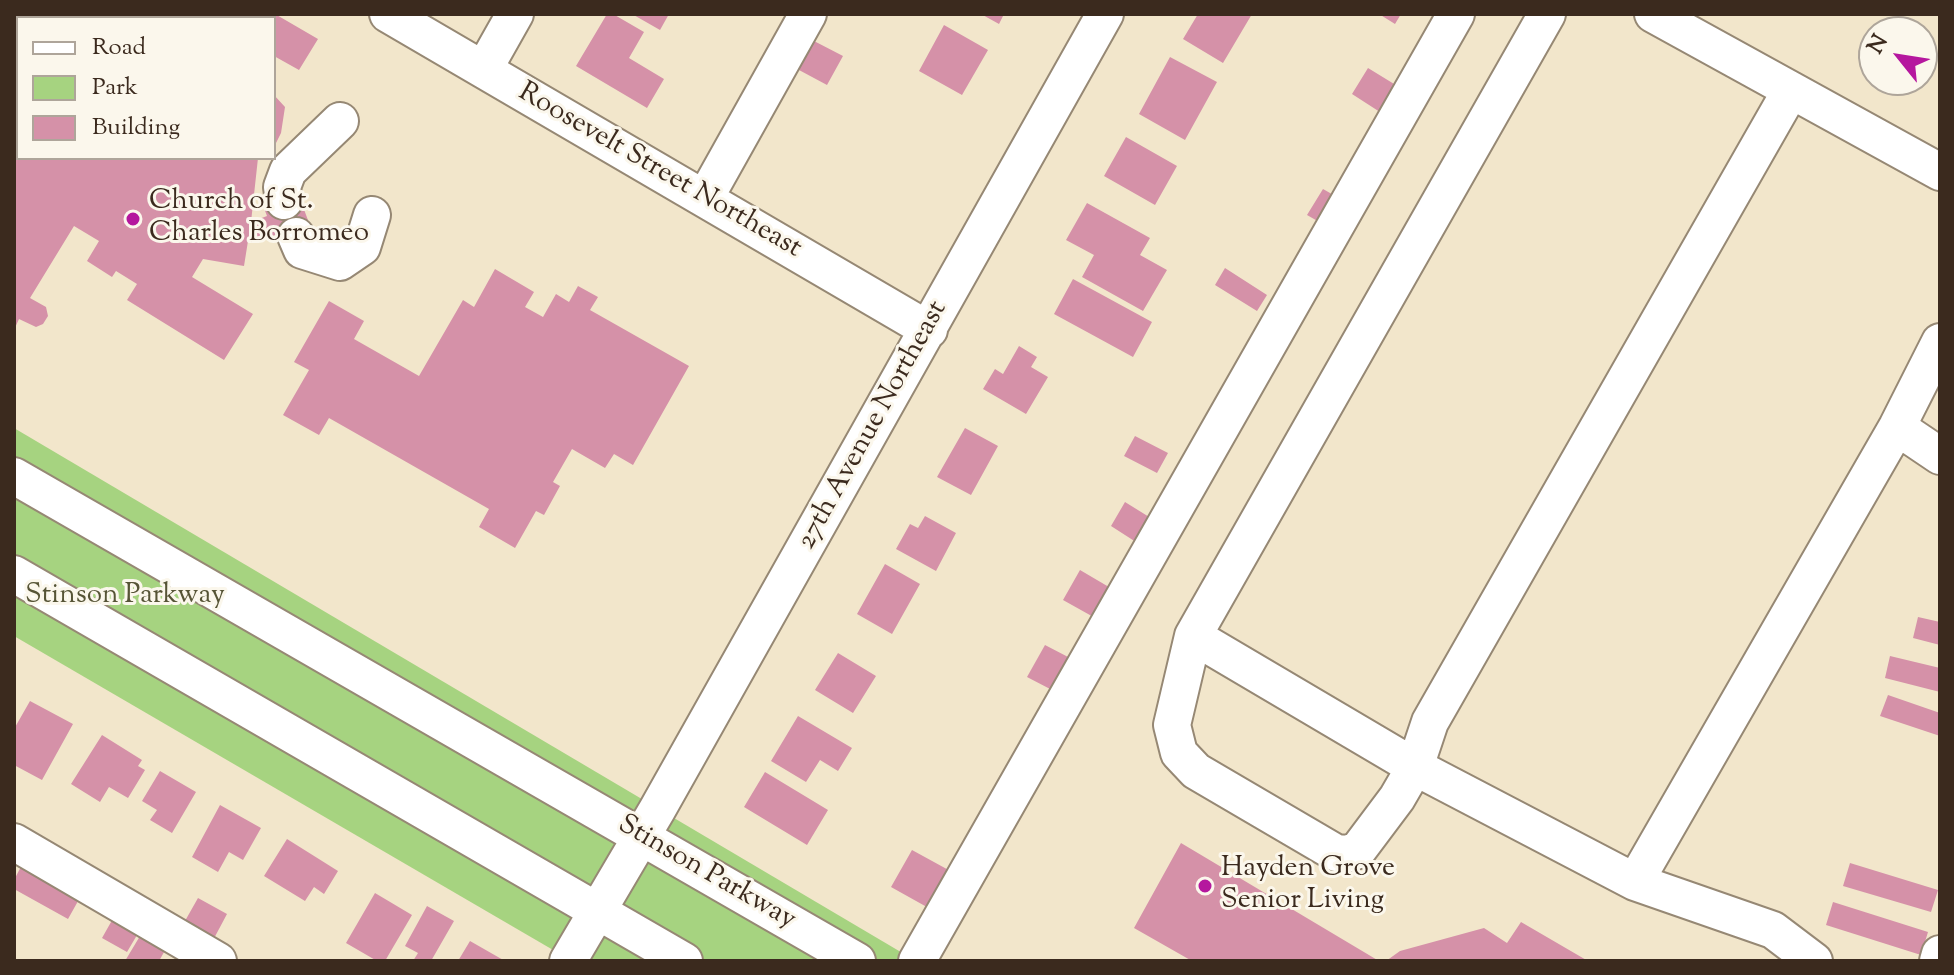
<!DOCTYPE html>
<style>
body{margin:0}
#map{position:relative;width:1954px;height:975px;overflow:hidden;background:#f2e6cb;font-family:"Sorts Mill Goudy",serif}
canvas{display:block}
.frame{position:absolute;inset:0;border:16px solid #3b2a1e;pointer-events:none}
.legend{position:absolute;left:16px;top:16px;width:260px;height:144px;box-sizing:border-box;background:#fbf7ec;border:2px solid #aea59a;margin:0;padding:10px 14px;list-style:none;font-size:24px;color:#3b2a1e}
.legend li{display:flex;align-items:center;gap:16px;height:40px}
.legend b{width:40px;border:2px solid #aea59a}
.north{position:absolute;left:1858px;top:16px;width:80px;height:80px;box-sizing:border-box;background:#fbf7ec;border:2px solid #aea59a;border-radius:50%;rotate:300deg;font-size:22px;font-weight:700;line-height:32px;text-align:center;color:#3b2a1e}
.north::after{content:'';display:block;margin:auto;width:28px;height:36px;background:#b5179e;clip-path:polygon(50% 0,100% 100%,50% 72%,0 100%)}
</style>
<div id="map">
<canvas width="1954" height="975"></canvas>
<div class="frame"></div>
<ul class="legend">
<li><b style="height:10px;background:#fff"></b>Road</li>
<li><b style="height:22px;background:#a6d380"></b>Park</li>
<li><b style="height:22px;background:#d591a8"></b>Building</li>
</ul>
<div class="north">N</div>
</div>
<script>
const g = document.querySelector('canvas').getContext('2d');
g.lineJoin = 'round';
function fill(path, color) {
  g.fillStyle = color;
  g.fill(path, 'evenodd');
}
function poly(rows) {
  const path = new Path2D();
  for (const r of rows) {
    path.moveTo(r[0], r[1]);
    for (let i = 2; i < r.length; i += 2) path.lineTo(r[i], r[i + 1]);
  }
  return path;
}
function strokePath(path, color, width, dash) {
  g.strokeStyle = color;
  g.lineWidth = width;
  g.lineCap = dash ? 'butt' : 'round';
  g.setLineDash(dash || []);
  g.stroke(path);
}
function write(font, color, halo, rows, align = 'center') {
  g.font = font + ' "Sorts Mill Goudy",serif';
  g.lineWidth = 6;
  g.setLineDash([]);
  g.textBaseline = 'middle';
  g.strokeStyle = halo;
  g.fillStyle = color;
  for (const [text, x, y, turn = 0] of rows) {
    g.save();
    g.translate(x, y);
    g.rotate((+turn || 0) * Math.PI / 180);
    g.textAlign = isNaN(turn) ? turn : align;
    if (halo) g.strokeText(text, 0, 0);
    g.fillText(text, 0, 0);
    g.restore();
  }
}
fill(poly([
 [14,428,916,961,572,961,14,636]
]), '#a6d380');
fill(poly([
 [85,14,142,14,140,18,83,18],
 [260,14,275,14,318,39,299,70,274,56,274,18,257,18],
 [607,14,613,14,644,32,629,58,664,79,647,108,576,66],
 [632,14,669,14,660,30],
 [981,14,1004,14,999,24],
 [1198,14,1252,14,1223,63,1183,39],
 [1379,14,1401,14,1395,24],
 [944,25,988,50,962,95,919,71],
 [814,41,843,56,827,85,799,70],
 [1170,57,1217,82,1185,140,1139,114],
 [1368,68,1399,87,1383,114,1352,94],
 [18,82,18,158,258,158,251,222,267,216,264,208,299,196,312,231,278,243,275,235,255,242,248,241,244,266,203,259,192,277,253,314,224,360,127,300,137,284,116,271,112,277,87,261,99,241,74,226,30,298,46,307,48,316,43,324,36,327,19,319,14,330,14,83],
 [274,95,285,107,281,133,274,147],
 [1126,137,1177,166,1155,205,1104,176],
 [1323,189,1337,197,1321,223,1307,215],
 [1087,203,1150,238,1140,255,1167,270,1143,311,1082,277,1094,255,1066,240],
 [1225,268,1267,295,1257,311,1215,285],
 [495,269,534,292,525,307,543,317,556,294,569,302,578,286,598,297,590,310,689,366,633,465,614,454,605,468,572,449,553,482,560,486,544,515,536,511,515,548,479,527,489,509,329,418,319,435,283,415,309,370,294,362,329,301,364,321,354,339,419,376,463,300,474,307],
 [1073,279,1152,322,1133,357,1054,314],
 [1019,346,1037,357,1031,367,1048,377,1026,414,983,389,995,369,1003,374],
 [965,428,998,446,971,495,937,477],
 [1135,436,1168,453,1157,473,1124,456],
 [1125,502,1154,520,1139,544,1111,526],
 [925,516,956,533,936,571,896,549,910,524,918,528],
 [885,564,920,584,892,634,857,614],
 [1080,570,1114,590,1097,619,1063,600],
 [1918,617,1940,622,1940,645,1913,638],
 [1045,645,1070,658,1052,690,1027,677],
 [838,653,876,676,853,713,815,690],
 [1890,656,1940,668,1940,692,1885,678],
 [1888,695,1940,713,1940,736,1880,716],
 [30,701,73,724,42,780,14,765,14,729],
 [798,716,852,748,838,771,820,760,806,782,771,761],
 [102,735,142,760,138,766,145,770,128,798,109,787,100,802,71,784],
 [160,771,196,792,172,833,150,820,157,810,142,801],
 [765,772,828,810,807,845,744,807],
 [220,805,261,828,243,860,229,852,218,872,192,857],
 [287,839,338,871,324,894,314,887,305,901,264,876],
 [1181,843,1379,961,1192,961,1134,928],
 [912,850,954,873,934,911,891,887],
 [24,861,82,894,68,919,14,889,14,880],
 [1850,863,1938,890,1931,912,1843,886],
 [375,893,412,915,385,961,377,961,346,943],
 [198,898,227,914,211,944,181,928],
 [1833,902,1928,932,1921,955,1826,925],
 [427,906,454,921,431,961,413,961,418,953,405,946],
 [115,915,140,930,127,952,102,938],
 [1521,922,1588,961,1386,961,1400,951,1484,928,1507,943],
 [143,931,168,945,159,961,125,961],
 [470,941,505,961,458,961]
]), '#d591a8');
const minor = poly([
 [388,14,929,330],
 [1547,14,1193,636,1172,725,1179,753,1196,771,1336,853,1347,854,1358,850,1397,798,1415,767,1430,722,1791,90],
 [1653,14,1940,172],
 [484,69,515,14],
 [705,198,808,14],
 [284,201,282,187,288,171,340,121],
 [296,236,302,250,340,262,362,247,372,215],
 [1897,427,1940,456],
 [14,476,857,961],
 [14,574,684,961],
 [1193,636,1415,767,1635,882,1773,930,1814,961],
 [14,842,218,961],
 [1635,882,1897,427,1940,342],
 [568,961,657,810,1105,14],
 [917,961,1456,14],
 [1938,961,1940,954]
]);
strokePath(minor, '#968874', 40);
strokePath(minor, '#fff', 36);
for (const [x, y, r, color] of [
 [133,219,8,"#b5179e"],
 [1205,886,8,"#b5179e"]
]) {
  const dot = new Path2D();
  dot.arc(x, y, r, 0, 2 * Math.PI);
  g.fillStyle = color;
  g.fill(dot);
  strokePath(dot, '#fbf7ec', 3);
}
write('28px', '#3b2a1e', '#fbf7ec', [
 ["Roosevelt Street Northeast",659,172,30],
 ["27th Avenue Northeast",874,426,-61],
 ["Stinson Parkway",706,874,30]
]);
write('28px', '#3b2a1e', '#fbf7ec', [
 ["Church of St.",149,203],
 ["Charles Borromeo",149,235],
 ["Hayden Grove",1221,870],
 ["Senior Living",1221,902]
], 'left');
write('28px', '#565436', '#fbf7ec', [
 ["Stinson Parkway",125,597]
]);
</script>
